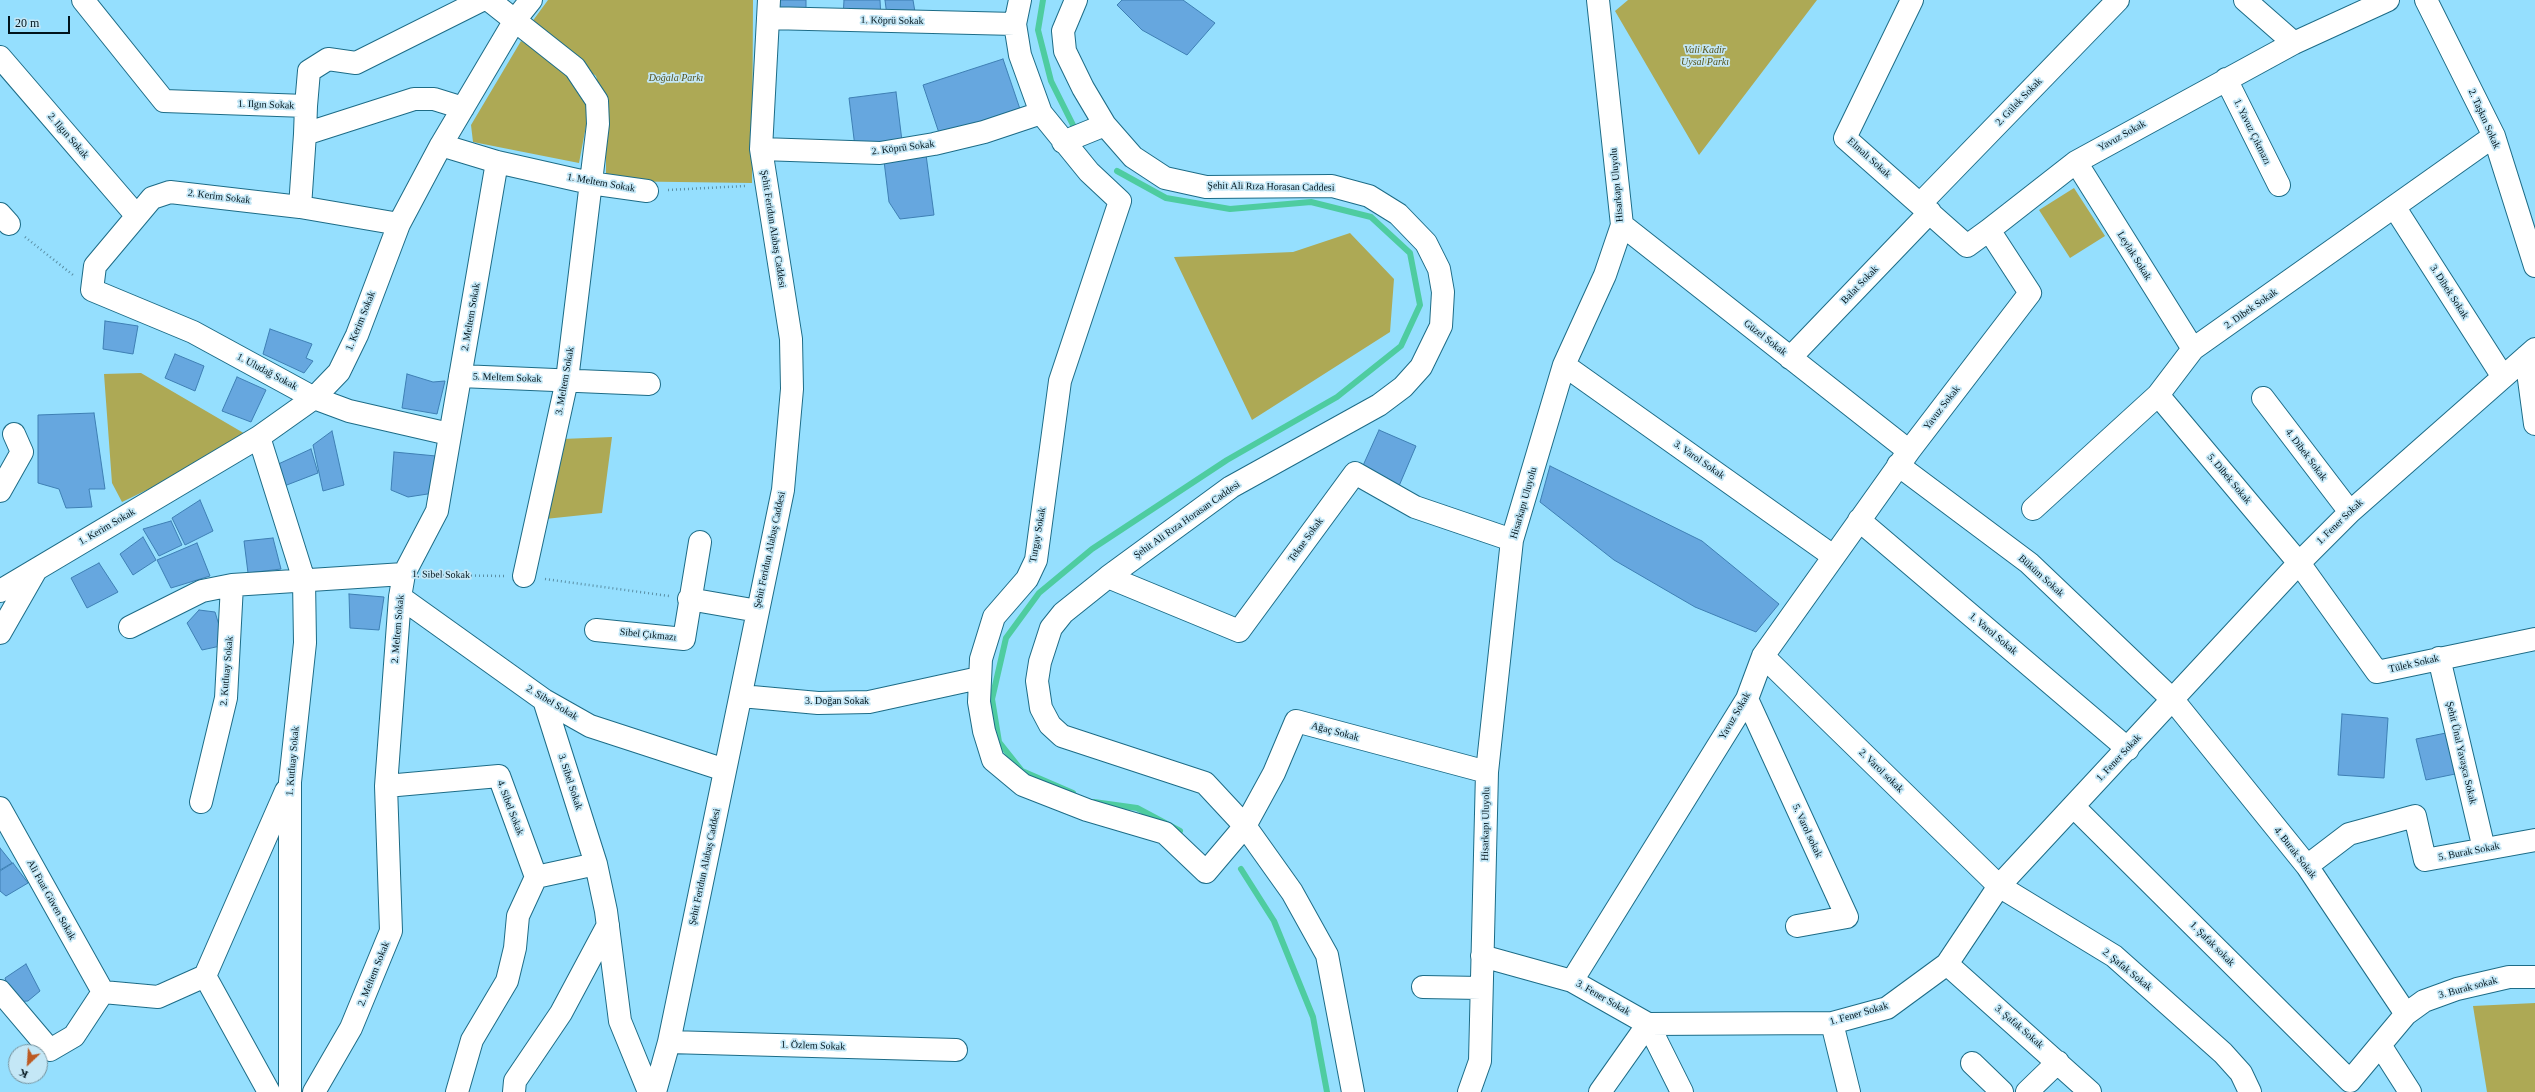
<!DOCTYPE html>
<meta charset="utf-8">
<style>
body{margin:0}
#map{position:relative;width:2535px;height:1092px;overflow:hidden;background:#95dffe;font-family:"Times New Roman",serif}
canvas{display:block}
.north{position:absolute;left:8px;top:1044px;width:40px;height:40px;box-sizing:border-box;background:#c4e7f6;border:1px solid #76939f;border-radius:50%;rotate:205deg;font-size:11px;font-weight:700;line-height:16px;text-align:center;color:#01141c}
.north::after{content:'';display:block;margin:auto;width:14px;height:18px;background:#bd5a22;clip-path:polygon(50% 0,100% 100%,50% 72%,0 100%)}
.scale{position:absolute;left:8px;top:16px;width:62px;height:18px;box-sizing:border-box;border:2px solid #01141c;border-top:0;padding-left:5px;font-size:12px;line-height:14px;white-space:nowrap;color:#01141c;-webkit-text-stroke:3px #c4e7f6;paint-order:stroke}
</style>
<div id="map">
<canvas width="2535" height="1092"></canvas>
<div class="north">K</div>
<div class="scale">20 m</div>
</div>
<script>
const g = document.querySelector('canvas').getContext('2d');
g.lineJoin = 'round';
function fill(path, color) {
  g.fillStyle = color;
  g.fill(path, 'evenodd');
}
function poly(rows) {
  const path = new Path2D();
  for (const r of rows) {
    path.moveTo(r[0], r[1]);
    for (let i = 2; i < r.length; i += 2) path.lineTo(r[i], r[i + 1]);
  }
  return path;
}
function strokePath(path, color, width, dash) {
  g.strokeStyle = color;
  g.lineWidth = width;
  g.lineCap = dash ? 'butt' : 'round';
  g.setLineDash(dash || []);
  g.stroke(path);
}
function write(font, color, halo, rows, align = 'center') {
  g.font = font + ' "Times New Roman",serif';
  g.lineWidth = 3.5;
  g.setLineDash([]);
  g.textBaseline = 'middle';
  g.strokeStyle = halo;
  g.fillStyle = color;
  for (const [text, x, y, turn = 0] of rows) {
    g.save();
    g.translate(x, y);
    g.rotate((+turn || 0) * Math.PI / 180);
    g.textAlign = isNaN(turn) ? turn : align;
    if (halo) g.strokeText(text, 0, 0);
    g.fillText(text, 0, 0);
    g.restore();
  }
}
fill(poly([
 [548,0,753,0,752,183,606,181,606,117,596,76,529,26],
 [1628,0,1817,0,1699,155,1615,11],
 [521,41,573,72,590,105,579,163,473,142,471,125],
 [2074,188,2105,236,2070,258,2039,210],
 [1350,233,1394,279,1390,332,1252,420,1174,257,1293,252],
 [141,373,247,435,184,472,122,502,112,483,104,374],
 [612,437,602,513,545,519,562,439],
 [2535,1003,2535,1092,2487,1092,2473,1006]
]), '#ada955');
strokePath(poly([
 [1043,0,1038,30,1051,81,1076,131],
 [1073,793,1022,771,999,742,992,699,1006,638,1039,593,1092,549,1227,460,1337,397,1401,346,1420,305,1410,253,1371,217,1311,202,1230,209,1166,198,1117,171],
 [1094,802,1137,808,1180,831],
 [1241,869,1274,921,1313,1017,1327,1092]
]), '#4ecca0', 6);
const building = poly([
 [776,0,806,0,806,15,776,12,776,0],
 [844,0,880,0,881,19,843,17,844,0],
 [885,0,913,0,915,12,887,16,885,0],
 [1122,0,1183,0,1215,23,1187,55,1142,30,1117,5,1122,0],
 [1003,59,1020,109,940,136,923,85,1003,59],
 [896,92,902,141,855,147,849,98,896,92],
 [925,147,934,215,900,219,889,202,883,153,925,147],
 [105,321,138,326,133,354,103,349,105,321],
 [270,329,312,344,306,358,313,361,304,373,263,354,270,329],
 [175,354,204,366,195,391,165,378,175,354],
 [407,374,433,382,445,381,437,414,402,408,407,374],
 [237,377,266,390,251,422,222,411,237,377],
 [94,413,105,489,89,489,92,507,66,508,59,489,38,483,38,415,94,413],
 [1379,430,1416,446,1399,486,1361,470,1379,430],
 [332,431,344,485,323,491,313,445,332,431],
 [311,449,318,473,279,488,274,466,311,449],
 [394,452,436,456,434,493,408,497,391,490,394,452],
 [1550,466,1702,541,1779,604,1756,632,1695,607,1614,560,1540,502,1550,466],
 [200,500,213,531,185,545,172,518,200,500],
 [171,521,182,545,159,556,143,529,171,521],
 [143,537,156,560,133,575,120,554,143,537],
 [273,538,281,569,248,573,244,541,273,538],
 [197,543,210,576,171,588,157,560,197,543],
 [99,563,118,592,87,608,71,578,99,563],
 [349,594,384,597,379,630,350,628,349,594],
 [199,610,215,612,225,645,202,650,187,623,199,610],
 [2342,714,2388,718,2384,778,2338,775,2342,714],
 [2451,732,2460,773,2426,780,2416,739,2451,732],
 [0,848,12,863,0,870,0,848],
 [13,863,28,883,6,896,0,891,0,871,13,863],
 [26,964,40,991,28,1001,13,1002,5,978,26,964]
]);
fill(building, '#66a7df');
strokePath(building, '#3e7fb4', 1);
const minor = poly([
 [83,0,164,101,306,106,305,134,414,99,434,99,463,108],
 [489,0,575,68,597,101,598,124,567,380,524,576],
 [1020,0,1015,24,1020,55,1041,113,1089,172,1120,201,1060,381,1036,560,1027,579,994,617,981,659,979,702,984,731,993,760,1023,785,1087,810,1165,833,1206,872,1245,826,1274,773,1296,721,1487,772],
 [1076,0,1063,31,1065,51,1083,88,1105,125,1133,157,1165,178,1206,187,1332,186,1369,196,1398,214,1426,243,1439,269,1443,292,1441,326,1421,367,1403,387,1379,405,1231,487,1108,577,1063,613,1051,628,1040,662,1037,681,1041,708,1050,725,1062,736,1205,783,1245,826,1292,892,1327,955,1353,1092],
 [1912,0,1845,138,1967,246,1989,230],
 [2245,0,2294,43],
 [2426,0,2494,136,2535,266],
 [768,18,1015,24],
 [0,57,136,215],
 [2226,79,2279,185],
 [306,106,309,71,328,59,356,63,482,0],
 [1063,142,1105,125],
 [441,145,497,162,590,183,647,191],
 [761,149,880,153,934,144,984,132,1041,113],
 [2076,162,2193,349],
 [1921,203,2118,0],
 [300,207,305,134],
 [2395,208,2503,377],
 [0,214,9,224],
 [399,224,300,207,170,192,152,198,95,266,92,290,193,332,314,398,349,411,449,434],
 [1622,225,1909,451],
 [2526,357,2535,424],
 [1790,358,1930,212],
 [1564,365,1833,556],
 [460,376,649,384],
 [2158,395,2299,563,2377,672,2535,639],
 [2263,398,2350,512],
 [259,437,304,580,305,643,290,782,290,1092],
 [1898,465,2029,563,2173,700,2307,866,2406,1014],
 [0,491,22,452,14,434],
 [2033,509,2158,395,2193,349,2494,136],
 [1859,520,2128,749],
 [1108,577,1239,631,1355,473,1415,507,1512,540],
 [0,591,259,437,314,398,339,372,357,335,399,224,441,145,515,20,531,0],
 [400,597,544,700,590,726,725,770],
 [689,599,758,611],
 [130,627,202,591,232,585,404,574],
 [596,630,684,639,700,542],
 [0,633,36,570],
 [1763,656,1999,886,2114,956,2223,1053,2241,1073,2250,1092],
 [2439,658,2484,849],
 [741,696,818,703,869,702,979,678],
 [1747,699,1847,917,1797,926],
 [544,700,596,864,606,911,620,1021,649,1092],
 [386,786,499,776,536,877],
 [201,802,226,698,232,585],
 [2074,807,2350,1081,2380,1045],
 [0,808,103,992],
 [2307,866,2349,834,2415,816,2425,860,2535,840],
 [536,877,596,864],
 [1482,956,1572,981,1648,1024,1682,1092],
 [1947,964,2090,1092],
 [205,976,269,1092],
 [1572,981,1747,699,1763,656,1909,451,2030,293,1989,230,2076,162,2294,43,2388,0],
 [1423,987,1481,988],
 [0,991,50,1050,74,1036,103,992],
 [103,992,158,997,205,976,286,791],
 [1832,1023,1849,1092],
 [669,1042,956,1050],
 [1972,1063,2002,1092],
 [314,1092,351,1028,391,931,386,786,400,597,404,574,437,511,497,162],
 [457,1092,472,1040,507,981,515,948,518,916,536,877],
 [514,1092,515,1081,561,1013,608,925],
 [655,1092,669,1042,783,490,792,389,791,339,761,149,769,0],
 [1469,1092,1480,1061,1487,772,1512,540,1564,365,1605,275,1622,225,1598,0],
 [1600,1092,1648,1024,1832,1023,1887,1008,1947,964,1999,886,2299,563,2350,512,2535,349],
 [2027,1092,2058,1062],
 [2410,1092,2380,1045,2406,1014,2424,1001,2457,989,2509,977,2535,977]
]);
strokePath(minor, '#1d6c87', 24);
strokePath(poly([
 [668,190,745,186],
 [25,237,73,275],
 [427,575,504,576],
 [545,579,669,596]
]), '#5a8fa5', 2.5, [1, 3]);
strokePath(minor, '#fff', 22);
write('10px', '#01141c', '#c4e7f6', [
 ["1. Köprü Sokak",892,21,1],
 ["2. Gülek Sokak",2019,102,-46],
 ["1. Ilgın Sokak",266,105,2],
 ["2. Taşkın Sokak",2484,119,66],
 ["1. Yavuz Çıkmazı",2252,132,64],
 ["2. Ilgın Sokak",68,136,49],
 ["Yavuz Sokak",2122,136,-29],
 ["2. Köprü Sokak",903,148,-7],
 ["Elmalı Sokak",1869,158,42],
 ["1. Meltem Sokak",601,183,10],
 ["Hisarkapı Uluyolu",1617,185,-95],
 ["Şehit Ali Rıza Horasan Caddesi",1271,187,1],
 ["2. Kerim Sokak",219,197,7],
 ["Şehit Feridun Alabaş Caddesi",773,229,81],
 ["Leylak Sokak",2134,256,58],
 ["Balat Sokak",1860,285,-46],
 ["3. Dibek Sokak",2449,292,57],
 ["2. Dibek Sokak",2251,309,-35],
 ["2. Meltem Sokak",471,317,-80],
 ["1. Kerim Sokak",361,321,-68],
 ["Güzel Sokak",1765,338,38],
 ["1. Uludağ Sokak",267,372,28],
 ["5. Meltem Sokak",507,378,2],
 ["3. Meltem Sokak",565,381,-80],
 ["Yavuz Sokak",1942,408,-52],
 ["4. Dibek Sokak",2306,455,53],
 ["3. Varol Sokak",1699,460,35],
 ["5. Dibek Sokak",2229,479,50],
 ["Hisarkapı Uluyolu",1524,503,-74],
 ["Şehit Ali Rıza Horasan Caddesi",1187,520,-35],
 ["1. Fener Sokak",2340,522,-44],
 ["1. Kerim Sokak",107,527,-30],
 ["Turgay Sokak",1038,535,-80],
 ["Tekne Sokak",1306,540,-54],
 ["Şehit Feridun Alabaş Caddesi",770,550,-78],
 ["1. Sibel Sokak",441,575,1],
 ["Büküm Sokak",2041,576,42],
 ["2. Meltem Sokak",398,629,-85],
 ["1. Varol Sokak",1993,634,40],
 ["Sibel Çıkmazı",648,635,6],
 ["Tülek Sokak",2414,664,-13],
 ["2. Kutluay Sokak",227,671,-85],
 ["3. Doğan Sokak",837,701],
 ["2. Sibel Sokak",552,703,31],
 ["Yavuz Sokak",1735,716,-60],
 ["Ağaç Sokak",1335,732,15],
 ["Şehit Ünal Yavaşca Sokak",2461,753,77],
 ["1. Fener Sokak",2119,758,-47],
 ["1. Kutluay Sokak",293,761,-85],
 ["2. Varol sokak",1881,771,44],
 ["3. Sibel Sokak",570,782,72],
 ["4. Sibel Sokak",510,808,69],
 ["Hisarkapı Uluyolu",1486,824,-89],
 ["5. Varol sokak",1807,831,65],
 ["5. Burak Sokak",2469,852,-11],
 ["4. Burak Sokak",2295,853,52],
 ["Şehit Feridun Alabaş Caddesi",705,867,-78],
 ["Ali Fuat Güven Sokak",51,900,61],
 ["1. Şafak sokak",2212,944,45],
 ["2. Şafak Sokak",2127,970,39],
 ["2. Meltem Sokak",374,974,-68],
 ["3. Burak sokak",2468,988,-15],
 ["3. Fener Sokak",1603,998,30],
 ["1. Fener Sokak",1859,1014,-16],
 ["3. Şafak Sokak",2019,1027,41],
 ["1. Özlem Sokak",813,1046,2]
]);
write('italic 10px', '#56531b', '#c4e7f6', [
 ["Vali Kadir",1705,50],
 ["Uysal Parkı",1705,62],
 ["Doğala Parkı",676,78]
]);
</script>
